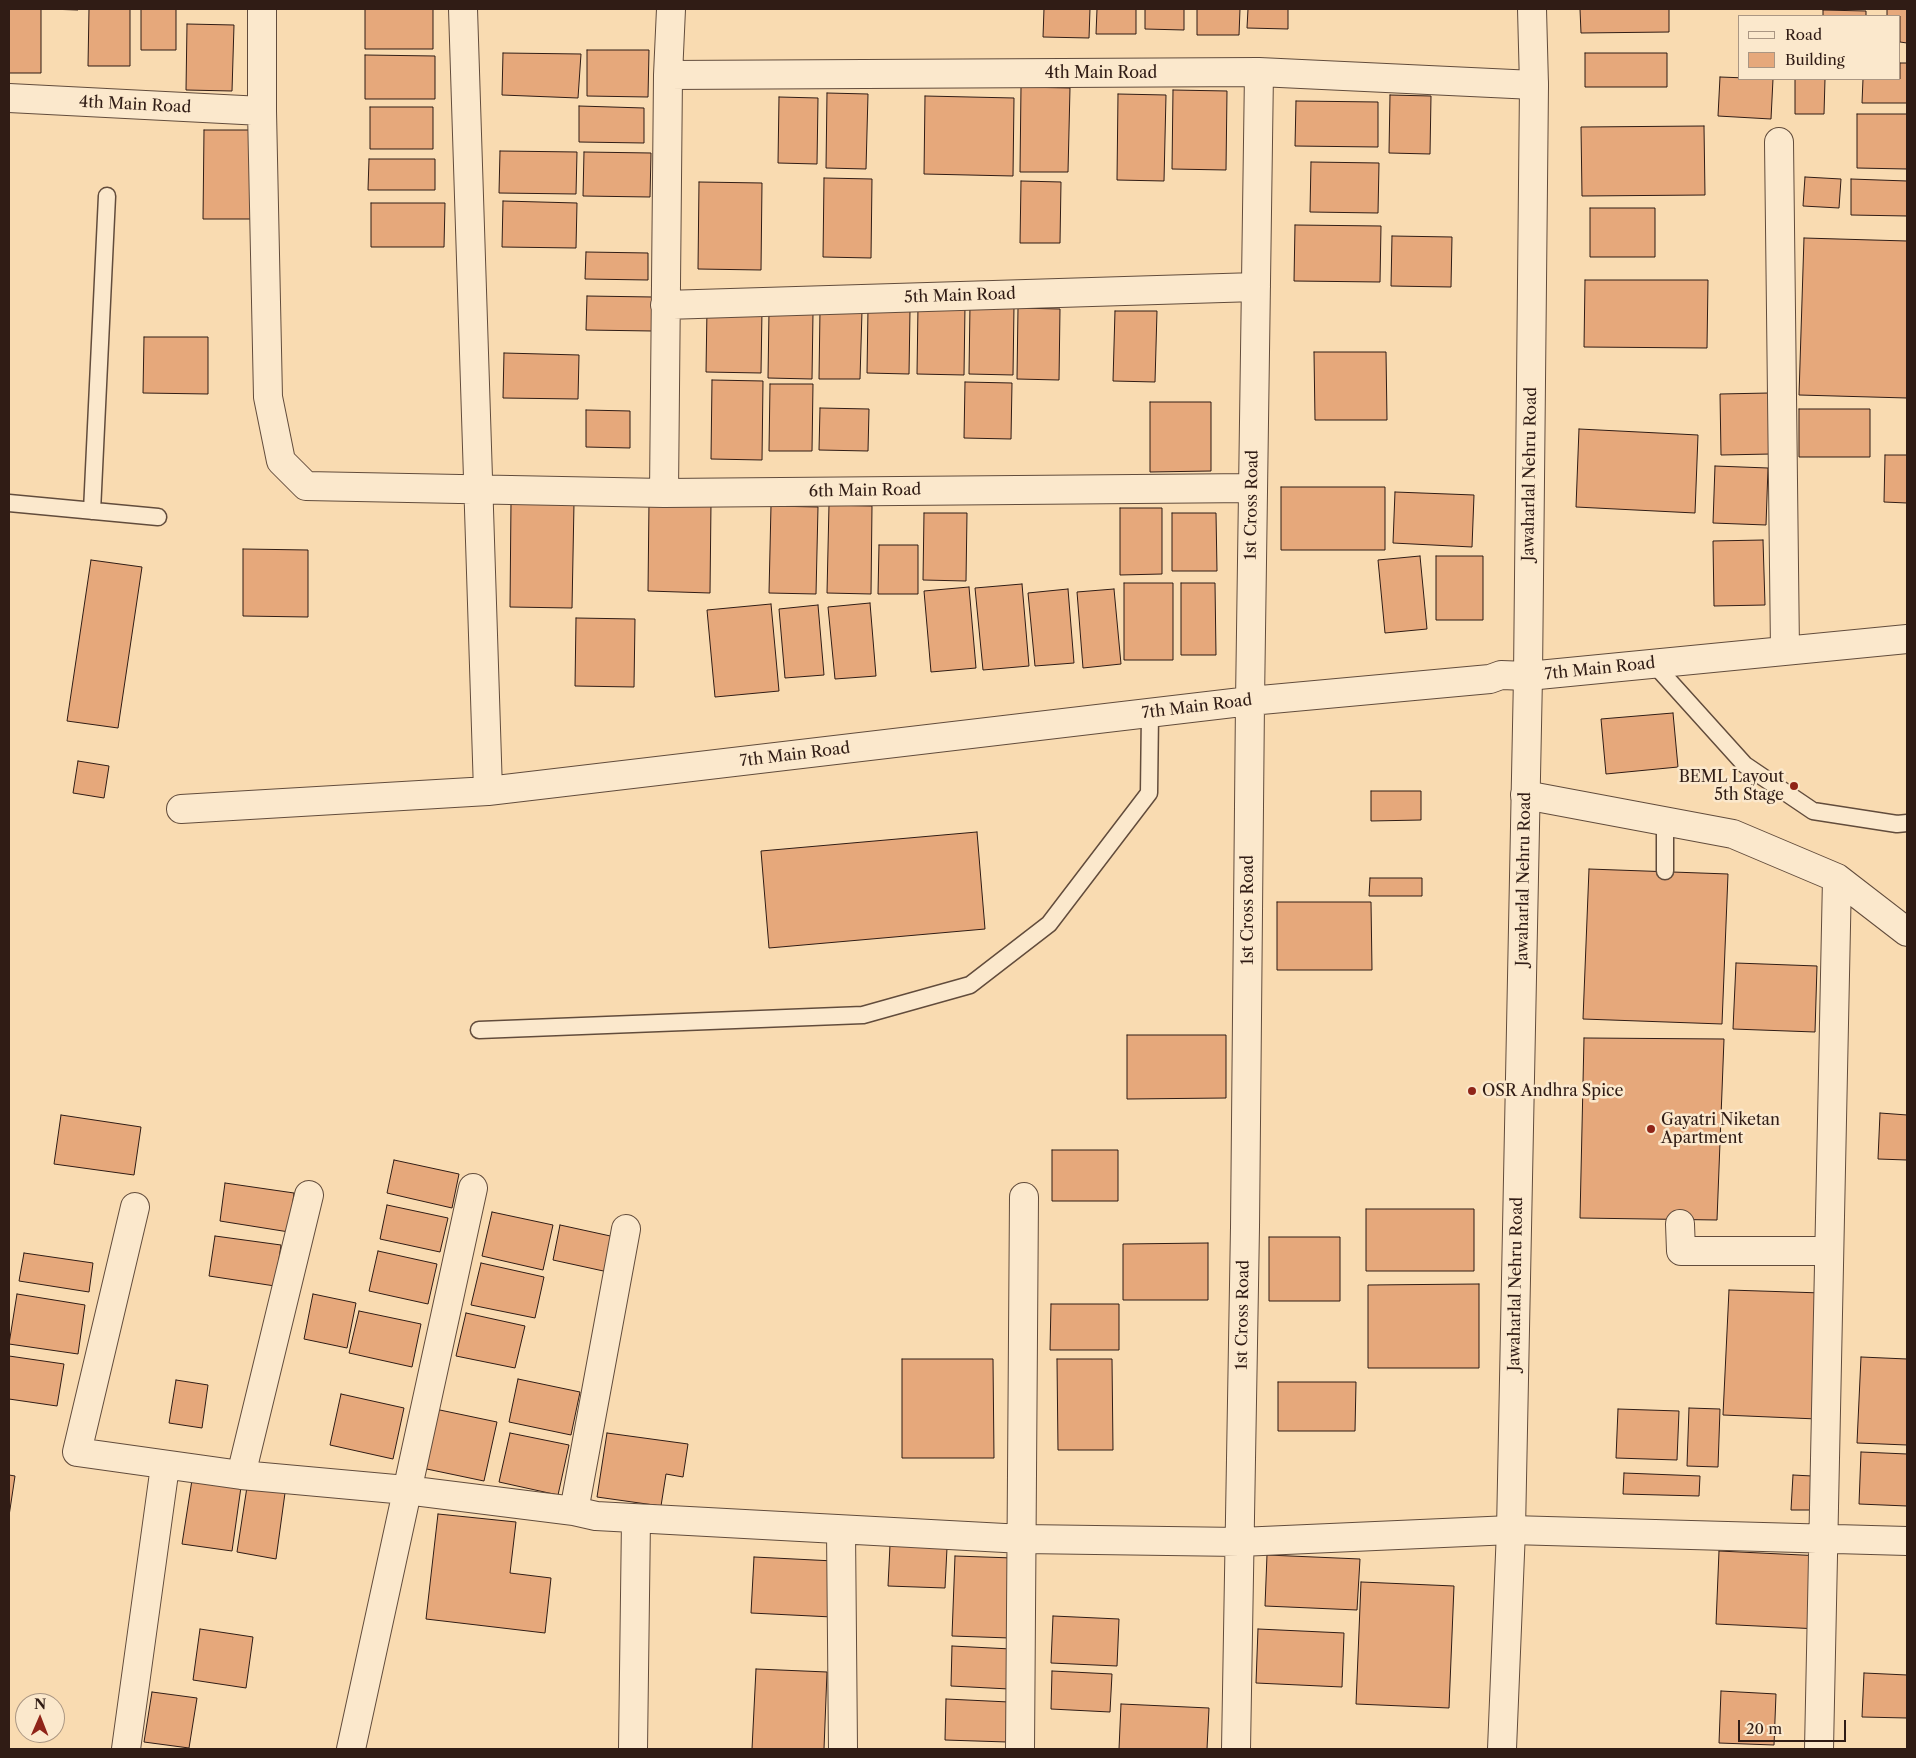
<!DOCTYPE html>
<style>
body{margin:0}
#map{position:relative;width:1916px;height:1758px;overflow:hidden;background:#f9dbb1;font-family:"Libre Caslon Text",serif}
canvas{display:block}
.frame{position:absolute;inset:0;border:10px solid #301c15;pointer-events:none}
.legend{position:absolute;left:1738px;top:15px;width:162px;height:65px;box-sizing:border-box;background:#fbe8cc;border:1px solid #aa9683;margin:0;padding:6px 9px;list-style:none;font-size:15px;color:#301c15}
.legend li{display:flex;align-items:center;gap:10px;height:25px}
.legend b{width:25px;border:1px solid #aa9683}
.north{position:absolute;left:15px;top:1693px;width:50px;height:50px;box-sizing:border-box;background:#fbe8cc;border:1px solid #aa9683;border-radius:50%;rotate:1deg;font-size:14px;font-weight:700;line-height:20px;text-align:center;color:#301c15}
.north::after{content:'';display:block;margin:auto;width:18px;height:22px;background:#8f2418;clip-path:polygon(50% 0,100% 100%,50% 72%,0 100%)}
.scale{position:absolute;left:1738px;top:1720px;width:108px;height:22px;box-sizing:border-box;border:2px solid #301c15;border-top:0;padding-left:6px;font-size:15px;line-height:18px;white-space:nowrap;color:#301c15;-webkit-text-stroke:4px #fbe8cc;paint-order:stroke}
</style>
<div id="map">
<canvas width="1916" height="1758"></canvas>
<div class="frame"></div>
<ul class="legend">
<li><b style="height:6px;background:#fbe8cc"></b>Road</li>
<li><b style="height:14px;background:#e6a87b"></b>Building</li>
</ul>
<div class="north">N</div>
<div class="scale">20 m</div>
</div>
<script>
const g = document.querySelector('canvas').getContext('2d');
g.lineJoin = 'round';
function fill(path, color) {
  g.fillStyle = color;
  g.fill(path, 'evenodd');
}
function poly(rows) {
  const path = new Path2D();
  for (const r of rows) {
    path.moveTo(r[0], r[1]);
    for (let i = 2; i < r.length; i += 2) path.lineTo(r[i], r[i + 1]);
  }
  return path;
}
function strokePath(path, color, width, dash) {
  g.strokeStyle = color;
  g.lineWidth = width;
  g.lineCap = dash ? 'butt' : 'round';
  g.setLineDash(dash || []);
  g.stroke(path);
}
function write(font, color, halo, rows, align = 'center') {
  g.font = font + ' "Libre Caslon Text",serif';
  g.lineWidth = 5;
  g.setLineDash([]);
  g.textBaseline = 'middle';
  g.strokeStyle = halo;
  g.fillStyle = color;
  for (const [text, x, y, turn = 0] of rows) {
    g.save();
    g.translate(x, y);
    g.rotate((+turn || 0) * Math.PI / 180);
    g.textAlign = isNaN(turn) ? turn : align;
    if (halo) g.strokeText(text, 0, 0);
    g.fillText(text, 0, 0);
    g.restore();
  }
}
const building = poly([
 [9,9,41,9,41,73,9,73,9,9],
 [47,9,78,9,78,10,47,9],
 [89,9,130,9,130,66,88,66,89,9],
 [141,9,176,9,176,50,141,50,141,9],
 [365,9,433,9,433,49,365,49,365,9],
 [1044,9,1090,9,1089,38,1043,37,1044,9],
 [1097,9,1136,9,1136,34,1096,34,1097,9],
 [1145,9,1184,9,1184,30,1145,29,1145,9],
 [1197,9,1240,9,1239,35,1197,35,1197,9],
 [1248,9,1288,9,1288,29,1247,28,1248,9],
 [1580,9,1669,9,1669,32,1581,33,1580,9],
 [1887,9,1907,9,1907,43,1900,42,1900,16,1887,16,1887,9],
 [1823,10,1866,11,1866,16,1823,16,1823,10],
 [187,24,234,25,232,91,186,90,187,24],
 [587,50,649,50,648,97,587,96,587,50],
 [503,53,581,54,578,98,502,95,503,53],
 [1585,53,1667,53,1667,87,1585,87,1585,53],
 [365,55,435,56,435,99,365,99,365,55],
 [1900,63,1907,63,1907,103,1862,103,1863,79,1900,79,1900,63],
 [1720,77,1773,79,1771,119,1718,116,1720,77],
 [1795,79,1825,79,1824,114,1795,114,1795,79],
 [1021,87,1070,88,1068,172,1020,172,1021,87],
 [1173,90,1227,91,1226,170,1172,169,1173,90],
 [827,93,868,94,866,169,826,168,827,93],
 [1118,94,1166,95,1164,181,1117,180,1118,94],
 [1390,95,1431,96,1430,154,1389,153,1390,95],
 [925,96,1014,98,1013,176,924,174,925,96],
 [779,97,818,98,817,164,778,163,779,97],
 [1296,101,1378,102,1378,147,1295,146,1296,101],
 [579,106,644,108,644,143,579,142,579,106],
 [370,107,433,107,433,149,370,149,370,107],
 [1857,114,1907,114,1907,169,1857,168,1857,114],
 [1704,126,1705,195,1582,196,1581,127,1704,126],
 [204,130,254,130,254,219,203,219,204,130],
 [500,151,577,152,576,194,499,193,500,151],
 [584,152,651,153,650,197,583,196,584,152],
 [369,159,435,159,435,190,368,190,369,159],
 [1311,162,1379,163,1378,213,1310,212,1311,162],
 [1805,177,1841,179,1839,208,1803,206,1805,177],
 [824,178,872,179,871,258,823,257,824,178],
 [1851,179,1907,181,1907,216,1851,215,1851,179],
 [1021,181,1061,182,1060,243,1020,243,1021,181],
 [699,182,762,183,761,270,698,269,699,182],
 [503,201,577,203,576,248,502,247,503,201],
 [371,203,445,203,444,247,371,247,371,203],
 [1590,208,1655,208,1655,257,1590,257,1590,208],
 [1295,225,1381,226,1380,282,1294,281,1295,225],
 [1392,236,1452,237,1451,287,1391,286,1392,236],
 [1804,238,1907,241,1907,398,1799,395,1804,238],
 [586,252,648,253,648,280,585,279,586,252],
 [1585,280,1708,280,1707,348,1584,347,1585,280],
 [587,296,653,297,652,331,586,330,587,296],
 [970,305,1014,306,1013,375,969,374,970,305],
 [918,306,965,306,964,375,917,374,918,306],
 [1018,308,1060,309,1059,380,1017,379,1018,308],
 [707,309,762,310,761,373,706,372,707,309],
 [868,309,910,310,909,374,867,373,868,309],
 [820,310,862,311,860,379,819,379,820,310],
 [1115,311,1157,311,1155,382,1113,381,1115,311],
 [769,312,813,313,812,379,768,378,769,312],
 [144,337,208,337,208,394,143,393,144,337],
 [1314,352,1386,352,1387,420,1315,420,1314,352],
 [504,353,579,355,578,399,503,398,504,353],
 [712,380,763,381,762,460,711,459,712,380],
 [965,382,1012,383,1011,439,964,438,965,382],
 [770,384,813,384,812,451,769,451,770,384],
 [1769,393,1771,454,1721,455,1720,394,1769,393],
 [1150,402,1211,402,1211,471,1150,472,1150,402],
 [820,408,869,409,868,451,819,450,820,408],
 [1799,409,1870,409,1870,457,1799,457,1799,409],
 [586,410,630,411,630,448,586,447,586,410],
 [1579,429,1698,435,1695,513,1576,507,1579,429],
 [1885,455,1907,455,1907,503,1884,502,1885,455],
 [1715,466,1768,468,1766,525,1713,523,1715,466],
 [1281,487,1385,487,1385,550,1281,550,1281,487],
 [1395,492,1474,495,1472,547,1393,543,1395,492],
 [511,502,574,503,572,608,510,607,511,502],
 [649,502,711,503,710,593,648,591,649,502],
 [829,505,872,506,871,594,827,593,829,505],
 [771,506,818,507,816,594,769,593,771,506],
 [1120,508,1162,508,1162,574,1120,575,1120,508],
 [924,513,967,513,966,581,923,580,924,513],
 [1172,513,1216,513,1217,571,1172,571,1172,513],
 [1763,540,1765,605,1714,606,1713,541,1763,540],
 [879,545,918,545,918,594,878,594,879,545],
 [243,549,308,550,308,617,243,616,243,549],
 [1420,556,1427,629,1385,633,1378,560,1420,556],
 [1436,556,1483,556,1483,620,1436,620,1436,556],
 [91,560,142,567,118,728,67,721,91,560],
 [1124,583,1173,583,1173,660,1124,660,1124,583],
 [1181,583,1215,583,1216,655,1181,655,1181,583],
 [1022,584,1029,666,983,670,975,588,1022,584],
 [969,587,976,668,931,672,924,591,969,587],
 [1068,589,1074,663,1035,666,1028,593,1068,589],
 [1114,589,1121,664,1083,668,1077,592,1114,589],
 [870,603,876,676,835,679,828,607,870,603],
 [771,604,779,691,715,697,707,610,771,604],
 [818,605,824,675,785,678,779,609,818,605],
 [576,618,635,619,634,687,575,686,576,618],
 [1673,713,1678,767,1606,774,1601,719,1673,713],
 [78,761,109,766,104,798,73,793,78,761],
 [1371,791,1421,791,1421,820,1371,821,1371,791],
 [977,832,985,929,769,948,761,851,977,832],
 [1589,869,1728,874,1722,1024,1583,1019,1589,869],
 [1370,878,1422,878,1422,896,1369,896,1370,878],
 [1277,902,1371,902,1372,970,1277,970,1277,902],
 [1736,963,1817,966,1815,1032,1733,1029,1736,963],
 [1127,1035,1226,1035,1226,1098,1127,1099,1127,1035],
 [1584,1038,1724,1039,1717,1220,1580,1218,1584,1038],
 [1880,1113,1907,1115,1907,1160,1878,1159,1880,1113],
 [61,1115,141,1127,134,1175,54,1164,61,1115],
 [1052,1150,1118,1150,1118,1201,1052,1201,1052,1150],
 [394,1160,459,1174,452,1208,387,1193,394,1160],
 [225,1183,294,1193,289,1232,220,1221,225,1183],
 [387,1205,448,1218,440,1252,380,1239,387,1205],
 [1366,1209,1474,1209,1474,1271,1366,1271,1366,1209],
 [492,1212,553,1225,543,1270,482,1256,492,1212],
 [560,1225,615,1237,608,1272,553,1260,560,1225],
 [215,1236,281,1245,275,1286,209,1276,215,1236],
 [1269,1237,1340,1237,1340,1301,1269,1301,1269,1237],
 [1208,1243,1208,1300,1123,1300,1123,1244,1208,1243],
 [378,1251,437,1264,428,1304,369,1291,378,1251],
 [24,1253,93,1263,89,1292,19,1281,24,1253],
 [481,1263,544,1277,535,1318,471,1305,481,1263],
 [1479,1284,1479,1368,1368,1368,1368,1285,1479,1284],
 [1729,1290,1822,1293,1817,1419,1723,1415,1729,1290],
 [17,1294,85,1305,78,1354,9,1344,17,1294],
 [313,1294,356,1303,347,1348,304,1339,313,1294],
 [1051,1304,1119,1304,1119,1350,1050,1350,1051,1304],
 [359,1311,421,1324,412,1367,349,1353,359,1311],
 [466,1313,525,1326,515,1368,456,1356,466,1313],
 [9,1356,64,1364,57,1406,9,1399,9,1356],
 [1861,1357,1907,1359,1907,1445,1857,1443,1861,1357],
 [902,1359,993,1359,994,1458,902,1458,902,1359],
 [1057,1359,1112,1359,1113,1450,1058,1450,1057,1359],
 [518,1379,580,1392,571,1435,509,1422,518,1379],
 [176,1380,208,1385,202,1428,169,1423,176,1380],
 [1278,1382,1356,1382,1355,1431,1278,1431,1278,1382],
 [341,1394,404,1408,393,1459,330,1445,341,1394],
 [1689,1408,1720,1409,1718,1467,1687,1466,1689,1408],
 [435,1409,497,1422,484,1481,422,1468,435,1409],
 [1618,1409,1679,1411,1677,1460,1616,1458,1618,1409],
 [510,1433,569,1445,558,1495,499,1482,510,1433],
 [607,1433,688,1444,683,1477,666,1474,661,1506,597,1497,607,1433],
 [1861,1452,1907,1454,1907,1506,1859,1504,1861,1452],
 [1624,1473,1700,1476,1699,1496,1623,1494,1624,1473],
 [9,1475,15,1476,9,1516,9,1475],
 [1793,1475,1812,1476,1811,1510,1791,1510,1793,1475],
 [192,1480,241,1487,232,1551,182,1544,192,1480],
 [247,1487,285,1493,276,1559,237,1552,247,1487],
 [438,1514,516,1522,510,1573,551,1578,545,1633,426,1619,438,1514],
 [890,1545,947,1548,945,1588,888,1586,890,1545],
 [1719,1551,1822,1556,1819,1629,1716,1624,1719,1551],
 [1267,1555,1360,1559,1357,1610,1265,1606,1267,1555],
 [955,1556,1013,1558,1010,1638,952,1636,955,1556],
 [754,1557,834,1561,832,1617,751,1613,754,1557],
 [1361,1582,1454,1586,1449,1708,1356,1704,1361,1582],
 [1053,1616,1119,1619,1117,1666,1051,1663,1053,1616],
 [200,1629,253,1637,246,1688,193,1680,200,1629],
 [1258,1629,1344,1633,1342,1687,1256,1683,1258,1629],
 [952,1646,1011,1649,1009,1689,951,1686,952,1646],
 [756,1669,827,1672,824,1749,752,1749,756,1669],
 [1052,1671,1112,1674,1110,1712,1051,1709,1052,1671],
 [1864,1673,1907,1675,1907,1718,1862,1717,1864,1673],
 [1721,1691,1776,1694,1774,1745,1719,1743,1721,1691],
 [152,1692,197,1698,189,1748,144,1742,152,1692],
 [946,1699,1009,1702,1007,1742,945,1740,946,1699],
 [1121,1704,1209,1708,1207,1749,1119,1749,1121,1704]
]);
fill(building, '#e6a87b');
strokePath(building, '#301c15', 1);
const service = poly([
 [9,503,158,517],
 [92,511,107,196],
 [1653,663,1745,765,1813,811,1897,824,1907,823],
 [1665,821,1665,871],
 [479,1030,863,1015,970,985,1049,924,1149,793,1150,713]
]);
const minor = poly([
 [262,9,262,111,268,397,281,461,306,486,664,493,1253,488],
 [463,9,488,791],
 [668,75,1259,72,1534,85],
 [9,98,262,111],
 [1779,142,1785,651],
 [665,305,1256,287],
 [664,493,668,75,671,9],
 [1525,795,1733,834,1837,878,1907,932],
 [181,809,488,791,1250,701,1490,679,1501,675,1528,676,1907,639],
 [135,1207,77,1452,241,1475,406,1490,574,1511,596,1516,1023,1539,1240,1542,1511,1530,1907,1541],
 [1680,1224,1681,1251,1829,1251],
 [241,1475,309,1195],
 [574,1511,626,1229],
 [841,1530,843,1749],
 [126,1749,165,1466],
 [351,1749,473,1188],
 [633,1749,636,1519],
 [1020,1749,1024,1197],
 [1236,1749,1245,1227,1250,701,1259,72],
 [1819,1749,1837,878]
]);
const tertiary = poly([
 [1502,1749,1511,1530,1528,676,1534,85,1532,9]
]);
strokePath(service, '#624c3c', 19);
strokePath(minor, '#624c3c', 30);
strokePath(tertiary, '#624c3c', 30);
strokePath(service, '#fbe8cc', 16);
strokePath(minor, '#fbe8cc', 28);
strokePath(tertiary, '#fbe8cc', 28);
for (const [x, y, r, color] of [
 [1794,786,5,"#8f2418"],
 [1472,1091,5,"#8f2418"],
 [1651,1129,5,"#8f2418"]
]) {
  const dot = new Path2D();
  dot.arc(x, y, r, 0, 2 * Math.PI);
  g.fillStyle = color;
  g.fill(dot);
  strokePath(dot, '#fbe8cc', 2);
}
write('16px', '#301c15', '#fbe8cc', [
 ["4th Main Road",1101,73],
 ["4th Main Road",135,105,3],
 ["5th Main Road",960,296,-2],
 ["Jawaharlal Nehru Road",1530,474,-89],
 ["6th Main Road",865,491,-1],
 ["1st Cross Road",1252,505,-89],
 ["7th Main Road",1600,669,-6],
 ["7th Main Road",1197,707,-7],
 ["7th Main Road",795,755,-7],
 ["Jawaharlal Nehru Road",1524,879,-89],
 ["1st Cross Road",1248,910,-90],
 ["Jawaharlal Nehru Road",1516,1284,-89],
 ["1st Cross Road",1243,1315,-89]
]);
write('16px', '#301c15', '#fbe8cc', [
 ["BEML Layout",1784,777,"right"],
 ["5th Stage",1784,795,"right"],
 ["OSR Andhra Spice",1482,1091],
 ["Gayatri Niketan",1661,1120],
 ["Apartment",1661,1138]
], 'left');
</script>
